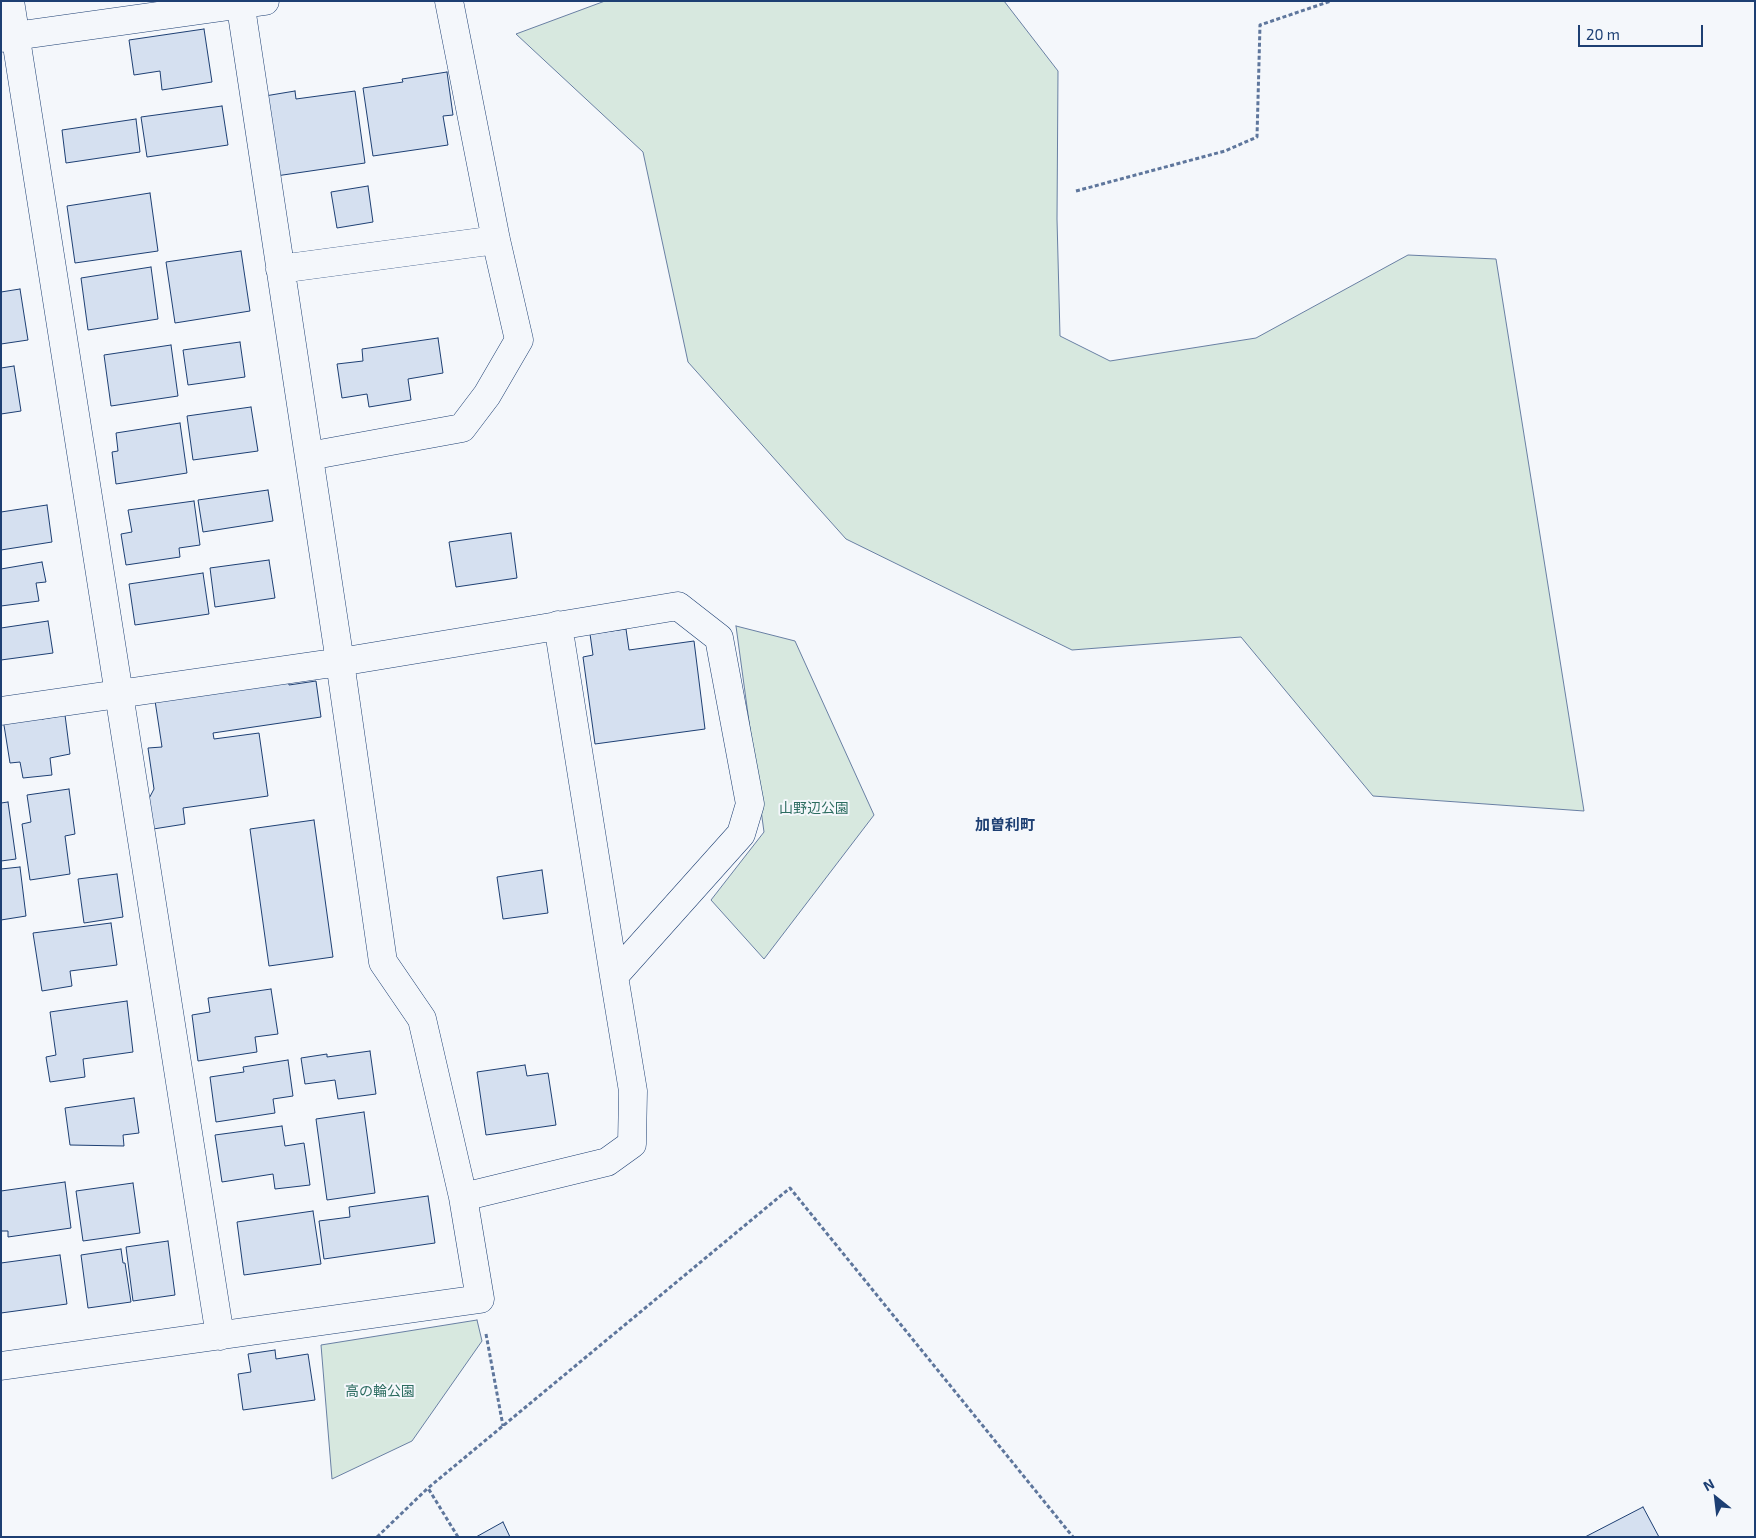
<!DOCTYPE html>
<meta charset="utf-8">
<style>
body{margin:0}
#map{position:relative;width:1756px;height:1538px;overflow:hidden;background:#f4f7fb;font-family:"Exo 2",sans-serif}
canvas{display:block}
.frame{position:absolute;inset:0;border:2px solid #1d3f73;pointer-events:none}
.north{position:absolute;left:1691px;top:1473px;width:50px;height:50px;-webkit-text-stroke:4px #f4f7fb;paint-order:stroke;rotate:331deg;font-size:14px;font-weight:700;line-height:20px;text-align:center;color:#1d3f73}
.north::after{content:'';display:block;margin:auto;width:18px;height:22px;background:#1d3f73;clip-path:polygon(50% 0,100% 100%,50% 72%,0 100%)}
.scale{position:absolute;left:1578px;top:25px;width:125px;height:22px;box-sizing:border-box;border:2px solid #1d3f73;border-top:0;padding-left:6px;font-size:15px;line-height:18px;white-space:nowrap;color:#1d3f73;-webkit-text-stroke:4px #f4f7fb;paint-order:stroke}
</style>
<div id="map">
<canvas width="1756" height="1538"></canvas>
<div class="frame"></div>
<div class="north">N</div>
<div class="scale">20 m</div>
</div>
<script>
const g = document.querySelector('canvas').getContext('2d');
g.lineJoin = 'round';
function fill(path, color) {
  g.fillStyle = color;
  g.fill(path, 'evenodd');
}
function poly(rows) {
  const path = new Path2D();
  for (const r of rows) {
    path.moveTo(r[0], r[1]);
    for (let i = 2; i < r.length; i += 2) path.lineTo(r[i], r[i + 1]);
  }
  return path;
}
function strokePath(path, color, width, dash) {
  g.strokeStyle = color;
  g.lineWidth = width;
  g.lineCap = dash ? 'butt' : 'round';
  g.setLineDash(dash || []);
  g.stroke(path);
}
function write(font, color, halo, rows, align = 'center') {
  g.font = font + ' "Exo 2","Noto Sans JP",sans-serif';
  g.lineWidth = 4;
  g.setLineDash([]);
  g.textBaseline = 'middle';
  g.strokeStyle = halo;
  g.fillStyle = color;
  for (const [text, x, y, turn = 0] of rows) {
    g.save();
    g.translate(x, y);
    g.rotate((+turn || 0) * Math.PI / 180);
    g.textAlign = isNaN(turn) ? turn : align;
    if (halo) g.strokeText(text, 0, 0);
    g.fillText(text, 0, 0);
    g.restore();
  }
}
const green = poly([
 [605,1,1004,1,1058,71,1057,219,1060,336,1110,361,1256,338,1408,255,1496,259,1584,811,1373,796,1241,637,1072,650,846,539,688,362,643,152,516,34,605,1],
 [736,626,795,641,874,815,764,959,711,900,764,832,736,626],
 [477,1320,482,1341,412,1441,332,1479,321,1345,477,1320]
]);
fill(green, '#d7e8df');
strokePath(green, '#687fa3', 1);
const building = poly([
 [204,29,212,82,162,90,160,71,134,75,129,40,204,29],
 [447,72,453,115,443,116,448,145,373,156,363,88,403,82,402,79,447,72],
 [295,91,296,99,355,91,365,163,276,176,265,96,295,91],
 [222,106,228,145,147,157,141,117,222,106],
 [136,119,140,152,66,163,62,130,136,119],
 [368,186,373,222,337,228,331,192,368,186],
 [150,193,158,251,75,263,67,206,150,193],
 [241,251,250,311,175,323,166,262,241,251],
 [151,267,158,319,88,330,81,278,151,267],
 [20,289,28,340,1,344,1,292,20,289],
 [438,338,443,373,408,379,411,400,369,407,367,394,342,398,337,364,363,361,362,349,438,338],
 [240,342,245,377,188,385,183,350,240,342],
 [171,345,178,396,111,406,104,355,171,345],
 [14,366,21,411,1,414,1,368,14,366],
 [251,407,258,451,193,460,187,416,251,407],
 [180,423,187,473,116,484,112,452,118,451,116,433,180,423],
 [268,490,273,521,203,532,198,500,268,490],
 [194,501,200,545,179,548,180,557,126,565,121,534,132,532,128,510,194,501],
 [47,505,52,542,1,550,1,512,47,505],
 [511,533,517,578,456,587,449,542,511,533],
 [269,560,275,598,215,607,210,568,269,560],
 [42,562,46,582,36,583,39,601,1,606,1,569,42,562],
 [203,573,209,614,135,625,129,584,203,573],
 [48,621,53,653,1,660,1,628,48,621],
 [626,629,629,650,694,641,705,729,595,744,583,657,593,655,590,634,626,629],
 [287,675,289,685,316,681,321,717,213,733,214,739,259,733,268,796,183,808,185,824,147,830,144,808,154,789,148,748,162,747,154,694,287,675],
 [41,714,42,719,65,715,70,754,50,758,52,775,23,778,20,762,10,763,3,719,41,714],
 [69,789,75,834,65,836,70,874,30,880,22,824,31,822,27,795,69,789],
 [8,802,16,859,1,861,1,803,8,802],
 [314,820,333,957,269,966,250,829,314,820],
 [20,867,26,916,1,920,1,869,20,867],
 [542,870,548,913,503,919,497,877,542,870],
 [117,874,123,917,84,923,78,879,117,874],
 [111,923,117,965,70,971,72,986,42,991,33,933,111,923],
 [271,989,278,1034,255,1037,257,1052,198,1061,192,1015,210,1012,208,998,271,989],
 [127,1001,133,1052,83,1059,85,1077,50,1082,46,1057,56,1055,50,1012,127,1001],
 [370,1051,376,1094,338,1099,335,1080,305,1084,301,1058,327,1054,327,1057,370,1051],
 [288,1060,293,1096,273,1099,275,1113,216,1122,210,1077,244,1072,243,1067,288,1060],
 [525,1065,527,1076,548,1073,556,1125,486,1135,477,1072,525,1065],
 [134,1098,139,1133,123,1135,124,1146,70,1145,65,1108,134,1098],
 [364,1112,375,1193,327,1200,316,1119,364,1112],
 [282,1126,285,1146,304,1143,310,1185,275,1189,273,1174,222,1182,215,1135,282,1126],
 [65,1182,71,1228,8,1237,8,1231,1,1231,1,1191,65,1182],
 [133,1183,140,1233,83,1241,76,1191,133,1183],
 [428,1196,435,1243,324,1259,319,1221,350,1217,349,1207,428,1196],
 [313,1211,321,1264,244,1275,237,1222,313,1211],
 [168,1241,175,1295,133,1301,126,1247,168,1241],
 [121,1249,123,1263,125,1263,131,1302,88,1308,81,1255,121,1249],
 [60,1255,67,1304,1,1313,1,1263,60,1255],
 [275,1350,276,1359,308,1354,315,1400,243,1410,238,1374,251,1372,248,1354,275,1350],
 [1643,1507,1659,1537,1585,1537,1643,1507],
 [503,1522,510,1537,476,1537,503,1522]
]);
fill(building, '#d5e0f0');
strokePath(building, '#1d3f73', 1);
const minor = poly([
 [10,1,220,1336],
 [1,38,265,1],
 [280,269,496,240],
 [309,456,462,428,487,395,519,340,496,240,449,1],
 [558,625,614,976],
 [1,711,340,662,678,606,719,638,750,804,741,834,614,976,633,1091,632,1144,607,1162,463,1197],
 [1,1366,480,1299,463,1197,422,1019,383,962,340,662,240,1]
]);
strokePath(minor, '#1d3f73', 29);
strokePath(poly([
 [1076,191,1225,151,1257,137,1260,25,1331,1],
 [486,1334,503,1426],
 [377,1537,428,1488],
 [458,1537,428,1488,790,1188,1073,1537]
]), '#5e769c', 3, [4, 2.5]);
strokePath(minor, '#f4f7fb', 28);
write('14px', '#2c6c60', '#f4f7fb', [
 ["山野辺公園",814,808],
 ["高の輪公園",380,1391]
]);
write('bold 15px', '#1d3f73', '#f4f7fb', [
 ["加曽利町",1005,825]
]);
</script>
